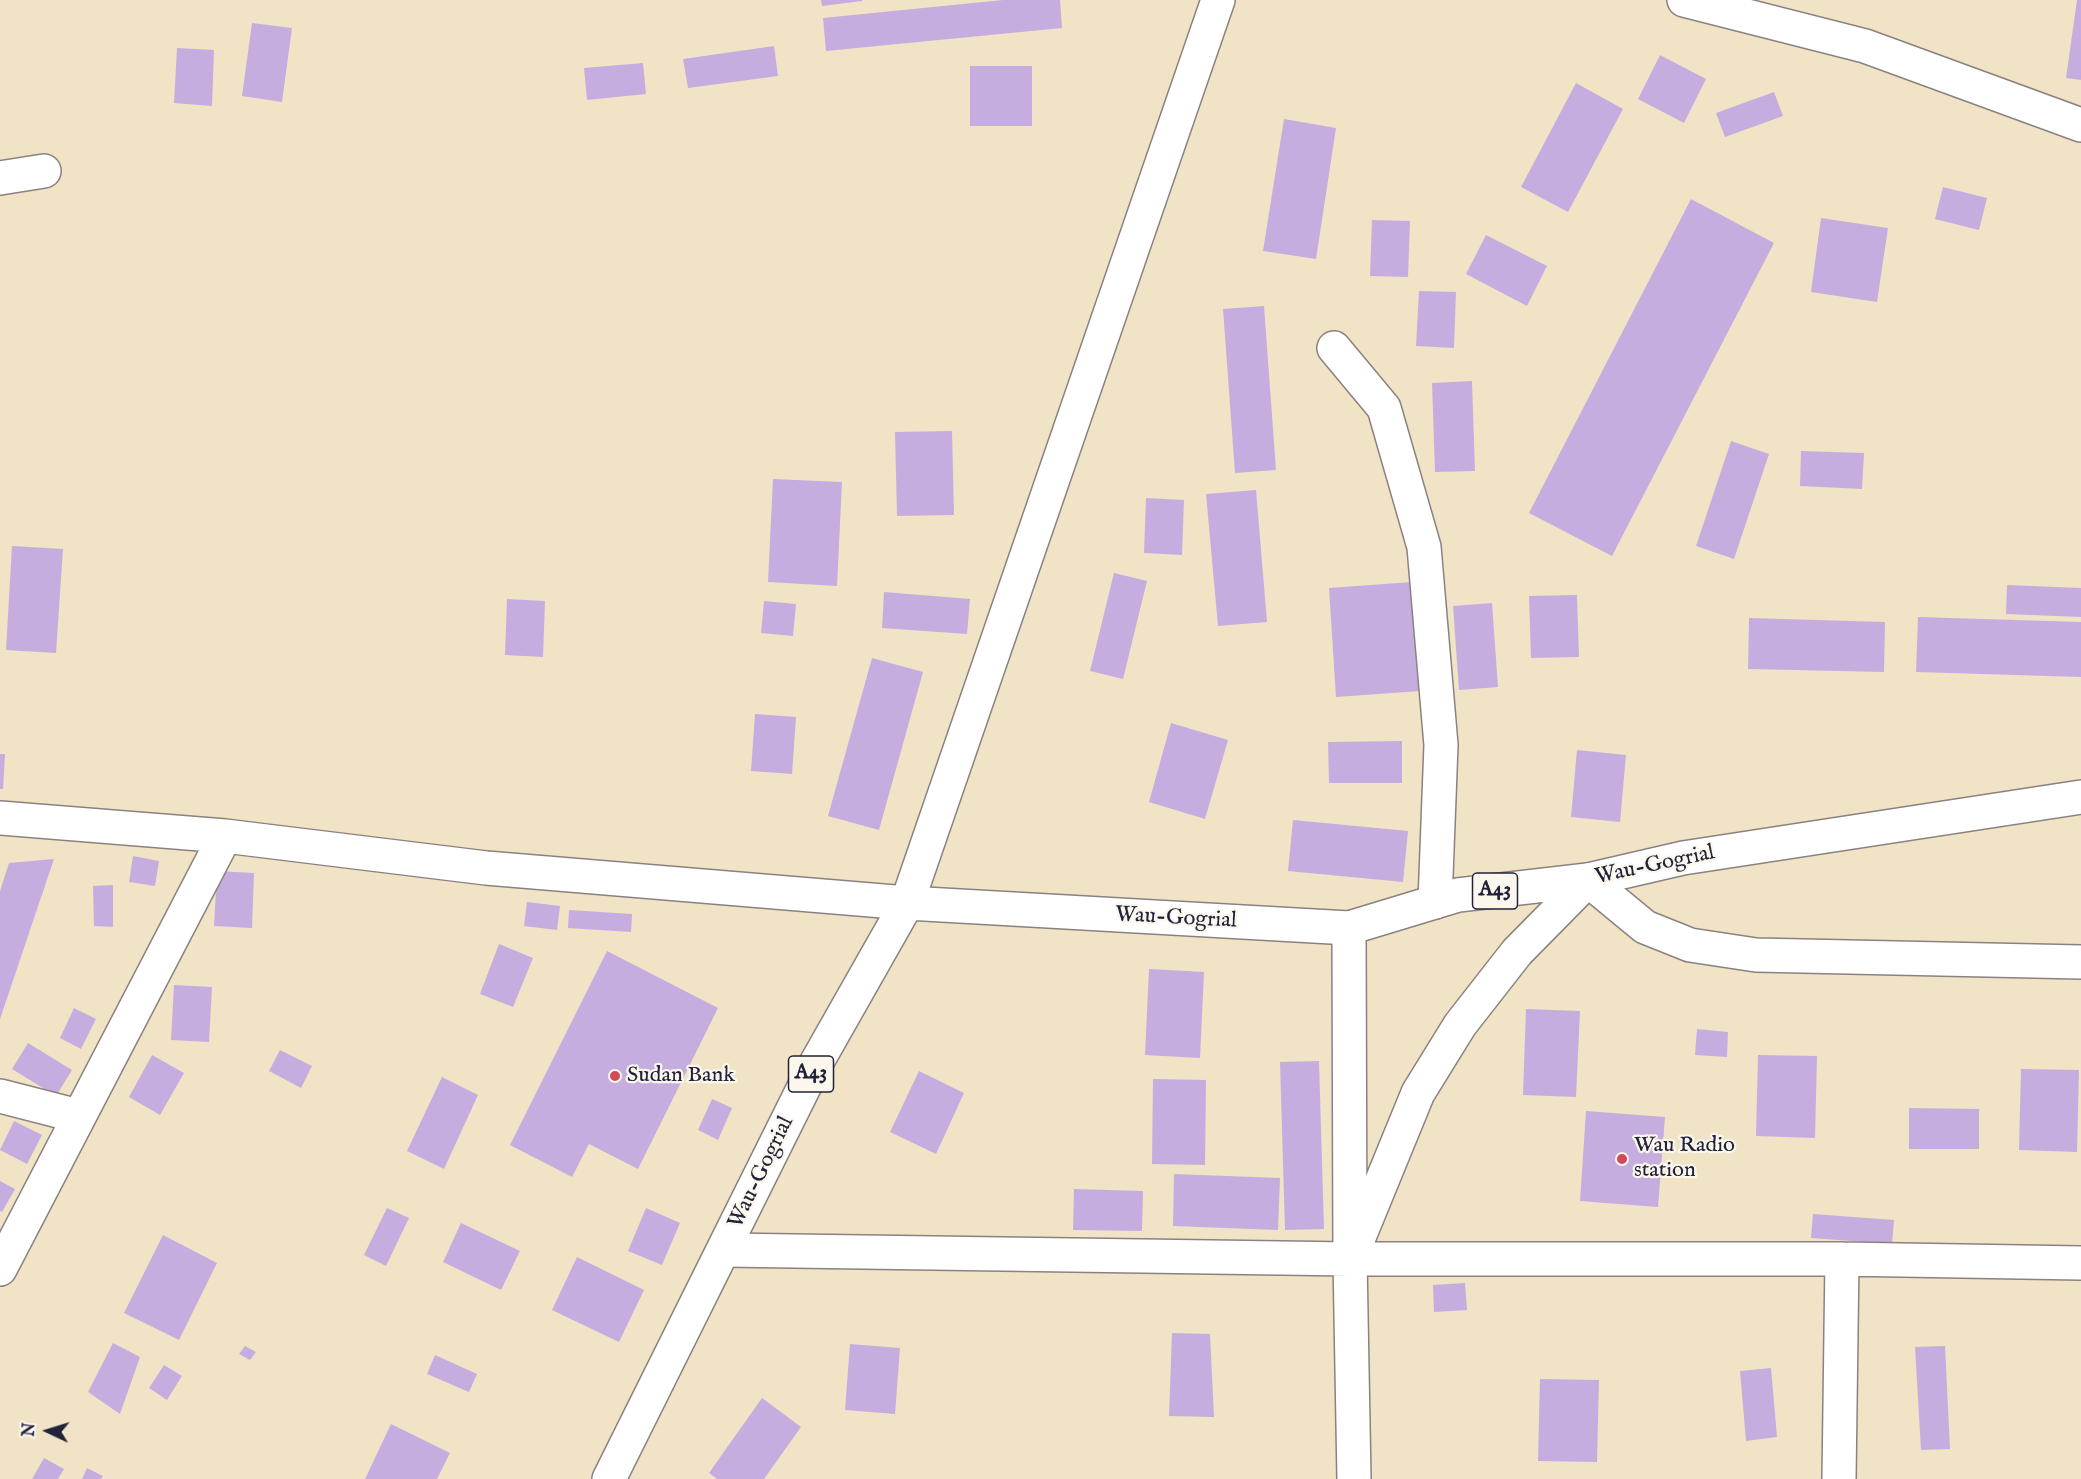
<!DOCTYPE html>
<style>
body{margin:0}
#map{position:relative;width:2081px;height:1479px;overflow:hidden;background:#f1e3c6;font-family:"IM FELL English",serif}
canvas{display:block}
.north{position:absolute;left:18px;top:1401px;width:60px;height:60px;-webkit-text-stroke:4px #fbf7ec;paint-order:stroke;rotate:274deg;font-size:16px;font-weight:700;line-height:24px;text-align:center;color:#22223b}
.north::after{content:'';display:block;margin:auto;width:21px;height:27px;background:#22223b;clip-path:polygon(50% 0,100% 100%,50% 72%,0 100%)}
</style>
<div id="map">
<canvas width="2081" height="1479"></canvas>
<div class="north">N</div>
</div>
<script>
const g = document.querySelector('canvas').getContext('2d');
g.lineJoin = 'round';
function fill(path, color) {
  g.fillStyle = color;
  g.fill(path, 'evenodd');
}
function poly(rows) {
  const path = new Path2D();
  for (const r of rows) {
    path.moveTo(r[0], r[1]);
    for (let i = 2; i < r.length; i += 2) path.lineTo(r[i], r[i + 1]);
  }
  return path;
}
function strokePath(path, color, width, dash) {
  g.strokeStyle = color;
  g.lineWidth = width;
  g.lineCap = dash ? 'butt' : 'round';
  g.setLineDash(dash || []);
  g.stroke(path);
}
function write(font, color, halo, rows, align = 'center') {
  g.font = font + ' "IM FELL English",serif';
  g.lineWidth = 4.5;
  g.setLineDash([]);
  g.textBaseline = 'middle';
  g.strokeStyle = halo;
  g.fillStyle = color;
  for (const [text, x, y, turn = 0] of rows) {
    g.save();
    g.translate(x, y);
    g.rotate((+turn || 0) * Math.PI / 180);
    g.textAlign = isNaN(turn) ? turn : align;
    if (halo) g.strokeText(text, 0, 0);
    g.fillText(text, 0, 0);
    g.restore();
  }
}
fill(poly([
 [821,0,862,0,862,1,822,6],
 [1003,0,1060,0,1062,28,826,51,823,18],
 [2077,0,2081,0,2081,80,2066,78],
 [252,23,292,28,282,102,242,96],
 [774,46,778,76,688,88,683,59],
 [177,48,214,50,212,106,174,103],
 [1660,55,1706,79,1684,123,1638,99],
 [643,63,646,94,587,100,584,68],
 [970,66,1032,66,1032,126,970,126],
 [1576,83,1623,109,1568,212,1521,187],
 [1774,92,1783,116,1725,137,1716,113],
 [1284,119,1336,128,1316,259,1263,251],
 [1943,187,1987,198,1979,230,1935,219],
 [1691,199,1774,243,1612,556,1529,513],
 [1821,218,1888,228,1877,302,1811,292],
 [1372,220,1410,221,1408,277,1370,276],
 [1486,235,1547,266,1527,306,1466,274],
 [1419,291,1456,292,1454,348,1416,346],
 [1264,306,1276,470,1235,473,1223,309],
 [1472,381,1475,471,1435,472,1432,383],
 [952,431,954,515,897,516,895,432],
 [1731,441,1769,454,1734,559,1696,546],
 [1801,451,1864,453,1862,489,1800,486],
 [773,479,842,482,837,586,768,582],
 [1256,490,1267,622,1218,626,1206,494],
 [1146,498,1184,500,1182,555,1144,553],
 [12,546,63,549,56,653,6,650],
 [1114,573,1147,581,1123,679,1090,671],
 [1412,582,1420,691,1336,697,1329,588],
 [2007,585,2081,588,2081,617,2006,614],
 [884,592,970,599,967,634,882,628],
 [1577,595,1579,657,1531,658,1529,596],
 [507,599,545,601,543,657,505,655],
 [764,601,796,604,793,636,761,633],
 [1492,603,1498,687,1459,690,1453,606],
 [1918,617,2081,622,2081,677,1916,672],
 [1749,618,1885,622,1884,672,1748,669],
 [872,658,923,672,879,830,828,816],
 [755,714,796,717,792,774,751,771],
 [1171,723,1228,740,1205,819,1149,802],
 [1402,741,1402,783,1329,783,1328,742],
 [1577,750,1626,755,1620,822,1571,817],
 [0,754,5,754,3,789,0,789],
 [1293,820,1408,831,1403,882,1288,871],
 [133,856,159,861,155,886,129,882],
 [54,859,0,1019,0,891,9,863],
 [217,871,254,873,252,928,214,926],
 [113,885,113,927,94,926,93,886],
 [527,902,560,906,557,930,524,926],
 [569,910,632,914,631,932,568,928],
 [499,944,533,958,513,1007,480,994],
 [607,951,718,1008,638,1169,589,1144,572,1177,510,1145],
 [1149,969,1204,972,1200,1058,1145,1055],
 [174,985,212,987,209,1042,171,1040],
 [74,1008,96,1019,81,1049,60,1038],
 [1526,1009,1580,1011,1576,1097,1523,1095],
 [1697,1029,1728,1032,1727,1057,1695,1055],
 [28,1043,72,1070,56,1096,12,1069],
 [280,1050,312,1066,301,1088,269,1071],
 [152,1055,184,1073,160,1115,129,1097],
 [1758,1055,1817,1056,1815,1138,1756,1136],
 [1319,1061,1324,1229,1285,1230,1280,1062],
 [2021,1069,2079,1070,2077,1152,2019,1150],
 [919,1071,964,1093,936,1154,890,1132],
 [442,1077,478,1095,444,1169,407,1151],
 [1153,1079,1206,1080,1205,1165,1152,1164],
 [712,1099,732,1108,718,1140,698,1130],
 [1909,1108,1979,1109,1979,1149,1909,1149],
 [1586,1111,1665,1117,1658,1207,1580,1201],
 [14,1121,42,1135,27,1164,0,1150],
 [1174,1174,1280,1178,1278,1230,1173,1226],
 [0,1181,15,1189,2,1212,0,1211],
 [1074,1189,1143,1191,1142,1231,1073,1230],
 [387,1208,409,1218,386,1266,364,1255],
 [646,1208,680,1223,662,1265,628,1251],
 [1813,1214,1894,1220,1892,1244,1811,1238],
 [461,1223,520,1251,501,1290,443,1262],
 [163,1235,217,1263,179,1340,124,1313],
 [577,1257,644,1290,619,1342,552,1310],
 [1465,1283,1467,1310,1434,1312,1433,1285],
 [1172,1333,1210,1334,1214,1417,1169,1416],
 [113,1343,140,1357,120,1414,88,1392],
 [850,1344,900,1348,895,1414,845,1410],
 [245,1346,256,1352,250,1360,239,1354],
 [1945,1346,1950,1449,1921,1450,1915,1347],
 [435,1355,477,1374,469,1392,427,1374],
 [164,1365,182,1376,167,1400,149,1388],
 [1771,1368,1777,1437,1746,1441,1740,1371],
 [1540,1379,1599,1380,1597,1462,1538,1461],
 [762,1398,801,1427,764,1479,717,1479,709,1473],
 [391,1424,450,1453,437,1479,365,1479],
 [44,1458,64,1469,58,1479,32,1479],
 [87,1468,103,1476,101,1479,82,1479]
]), '#c5aedf');
const minor = poly([
 [1684,0,1865,46,2081,125],
 [0,178,44,171],
 [1334,348,1384,408,1424,547,1441,745,1435,902],
 [0,818,225,836,486,868,907,903,1218,0],
 [1349,928,1350,1259,1354,1479],
 [0,1096,78,1116],
 [724,1250,1350,1259,1842,1259,2081,1263],
 [1350,1259,1418,1093,1460,1025,1517,952,1588,880,1645,927,1690,945,1756,955,2081,962],
 [0,1269,225,836],
 [1839,1479,1842,1259]
]);
const primary = poly([
 [609,1479,814,1067,907,903,1349,928,1458,895,1588,880,1683,858,2081,797]
]);
strokePath(minor, '#8a8280', 36);
strokePath(primary, '#8a8280', 36);
strokePath(minor, '#fff', 33);
strokePath(primary, '#fff', 33);
for (const [x, y, r, color] of [
 [615,1076,6,"#d1495b"],
 [1622,1159,6,"#d1495b"]
]) {
  const dot = new Path2D();
  dot.arc(x, y, r, 0, 2 * Math.PI);
  g.fillStyle = color;
  g.fill(dot);
  strokePath(dot, '#fbf7ec', 2);
}
for (const [x, y, w] of [
 [1495,891,45],
 [811,1074,45]
]) {
  const box = new Path2D();
  box.roundRect(x - w / 2, y - 18, w, 36, 4.5);
  g.fillStyle = '#fbf7ec';
  g.fill(box);
  strokePath(box, '#22223b', 1.5);
}
write('bold 21px', '#22223b', null, [
 ["A43",1495,891],
 ["A43",811,1074]
]);
write('22px', '#22223b', '#fbf7ec', [
 ["Wau-Gogrial",1655,866,-12],
 ["Wau-Gogrial",1176,919,3],
 ["Wau-Gogrial",762,1173,-64]
]);
write('22px', '#22223b', '#fbf7ec', [
 ["Sudan Bank",627,1076],
 ["Wau Radio",1634,1146],
 ["station",1634,1171]
], 'left');
</script>
